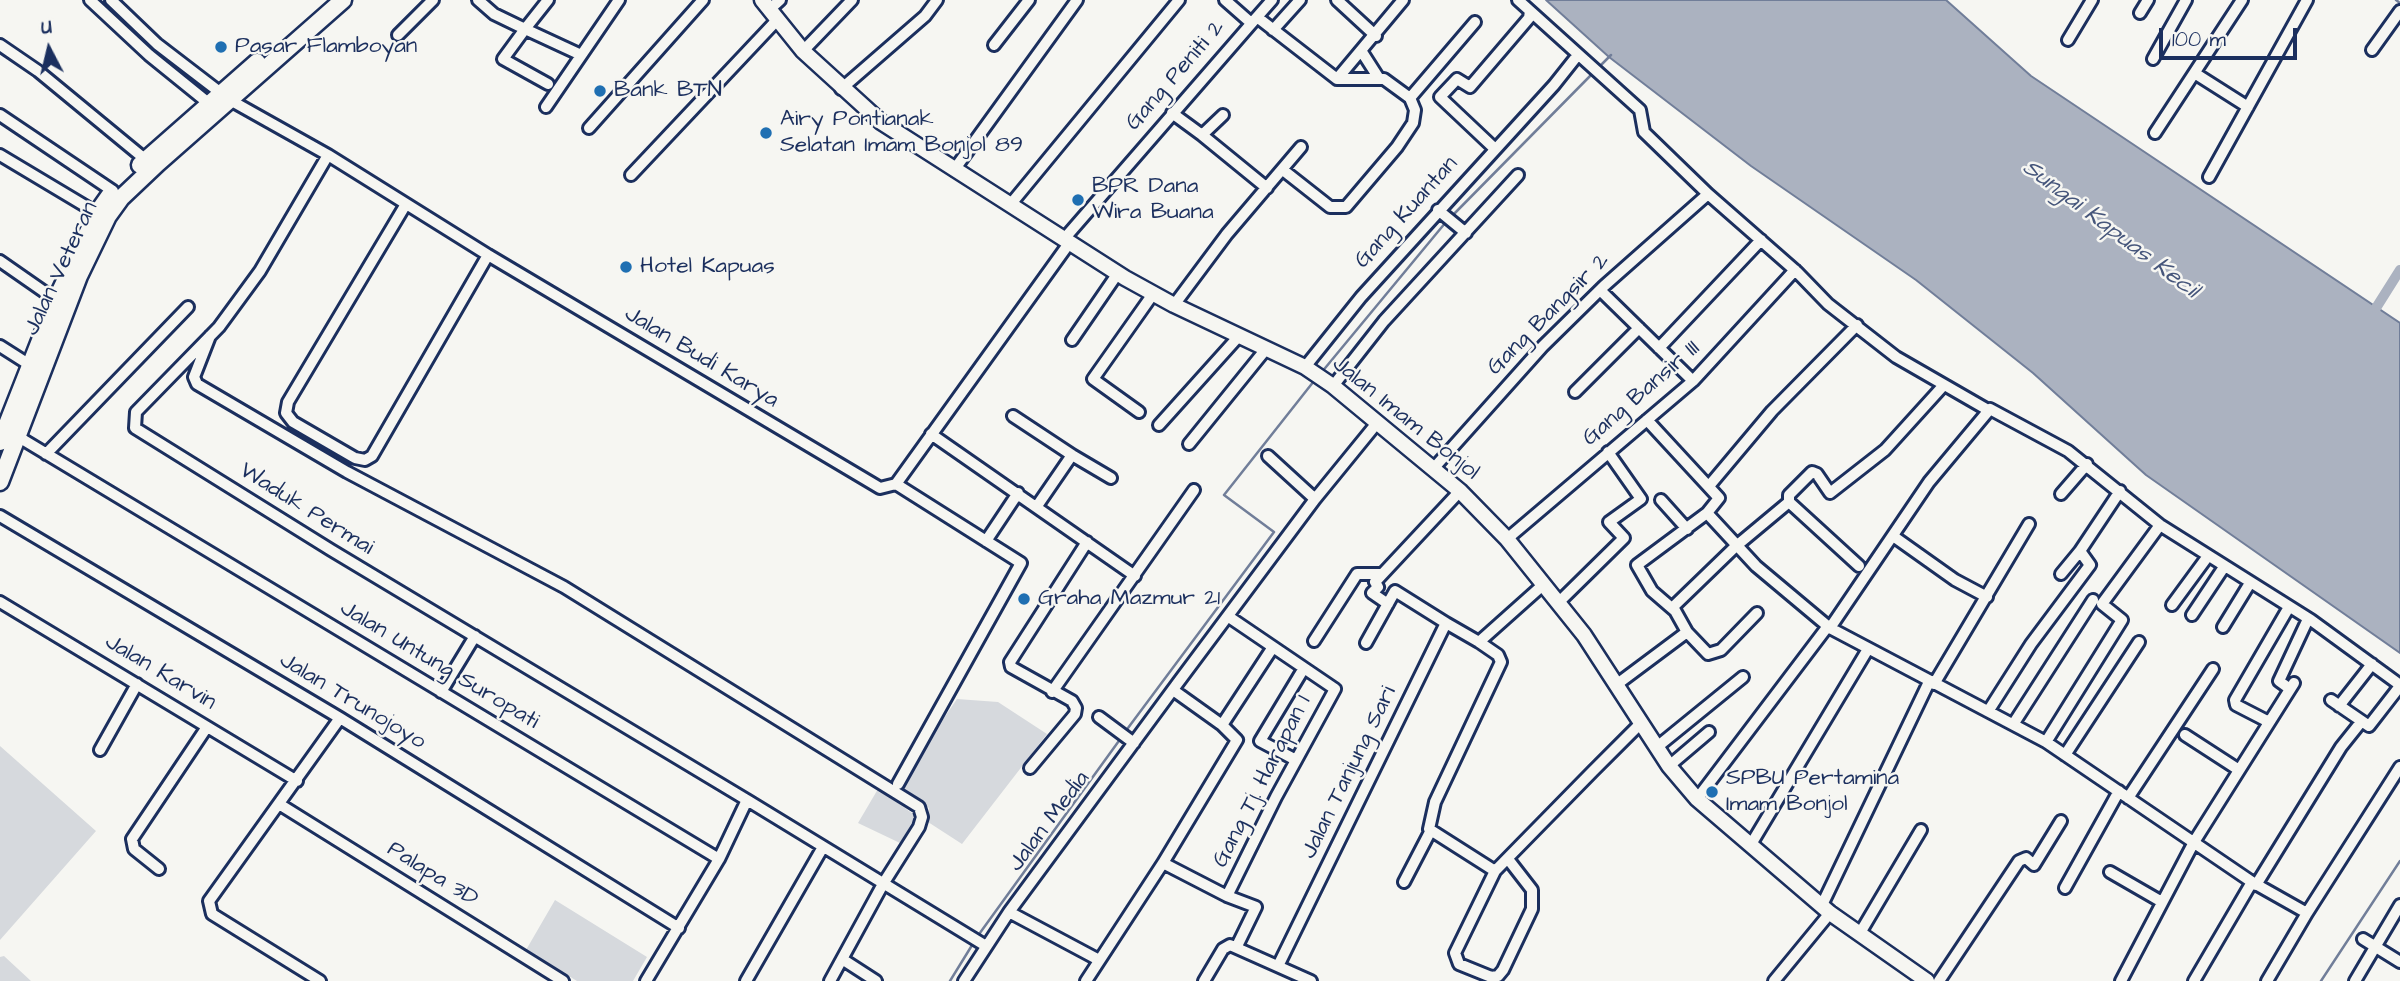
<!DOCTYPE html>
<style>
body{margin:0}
#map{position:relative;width:2400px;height:981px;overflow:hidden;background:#f6f6f2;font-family:"Architects Daughter",sans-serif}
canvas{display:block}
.north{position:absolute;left:14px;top:14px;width:70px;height:70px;-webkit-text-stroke:5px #f6f6f2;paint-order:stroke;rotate:353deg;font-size:19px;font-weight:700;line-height:28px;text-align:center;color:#1b2f5e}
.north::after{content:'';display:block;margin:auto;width:24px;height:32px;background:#1b2f5e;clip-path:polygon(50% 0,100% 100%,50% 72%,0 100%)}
.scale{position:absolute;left:2159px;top:28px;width:138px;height:32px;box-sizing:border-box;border:4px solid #1b2f5e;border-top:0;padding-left:9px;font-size:21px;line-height:24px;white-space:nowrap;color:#1b2f5e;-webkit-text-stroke:5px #f6f6f2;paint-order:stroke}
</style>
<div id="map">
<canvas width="2400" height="981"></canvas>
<div class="north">U</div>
<div class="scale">100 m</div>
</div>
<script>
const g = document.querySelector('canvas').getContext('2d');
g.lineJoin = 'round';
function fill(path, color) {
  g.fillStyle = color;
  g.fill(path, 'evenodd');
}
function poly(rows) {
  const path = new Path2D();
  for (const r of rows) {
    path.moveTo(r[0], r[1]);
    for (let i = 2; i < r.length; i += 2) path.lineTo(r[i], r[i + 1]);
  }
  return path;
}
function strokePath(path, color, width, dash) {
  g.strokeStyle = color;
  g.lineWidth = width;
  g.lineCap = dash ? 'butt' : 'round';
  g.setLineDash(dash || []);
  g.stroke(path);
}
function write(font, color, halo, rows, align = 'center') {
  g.font = font + ' "Architects Daughter",sans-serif';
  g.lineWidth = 5;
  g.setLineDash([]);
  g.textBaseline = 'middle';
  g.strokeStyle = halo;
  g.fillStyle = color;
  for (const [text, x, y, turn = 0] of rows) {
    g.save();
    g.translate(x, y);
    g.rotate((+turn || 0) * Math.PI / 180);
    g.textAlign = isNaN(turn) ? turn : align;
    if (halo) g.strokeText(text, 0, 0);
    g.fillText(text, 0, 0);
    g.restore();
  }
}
fill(poly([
 [957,699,998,702,1047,734,962,844,928,822,929,808,898,785],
 [0,746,96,831,0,940],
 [878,789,916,816,900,843,858,823],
 [555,900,647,957,633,981,577,981,526,950],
 [4,956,31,981,0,981,0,957]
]), '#d6d9dd');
const water = poly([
 [1546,0,1946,0,2031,76,2400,323,2400,653,2146,475,2033,373,1916,280,1751,166,1609,57,1546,0]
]);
fill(water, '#abb2c0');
strokePath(water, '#717e99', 2);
strokePath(poly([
 [2396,0,2400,3],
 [1598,68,1611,55],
 [1451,217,1594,72],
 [1321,373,1446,222],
 [1125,732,1274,532,1224,495,1314,381],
 [977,937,1121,738],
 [950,981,974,942],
 [2321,981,2400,861]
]), '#717e99', 2.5);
strokePath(poly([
 [2376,308,2400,270]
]), '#abb2c0', 10);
const minor = poly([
 [90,0,149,55,212,106],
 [111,0,157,44,230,100,328,155,488,255,880,488,896,484,1070,242],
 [478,0,494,14,525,29,503,59,548,84],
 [548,0,525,29,579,54],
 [1225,0,1250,22],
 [1337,0,1376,36],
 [1518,0,1640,110,1644,132,1708,194],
 [770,9,780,0],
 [2140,13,2148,0],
 [1257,17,1272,0],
 [1273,30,1300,0],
 [398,35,433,0],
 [2068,40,2092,0],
 [0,45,38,71,146,160],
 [994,45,1029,0],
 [2372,50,2400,11],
 [803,51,852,0],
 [1362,52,1378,77],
 [2153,59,2186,0],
 [2196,74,2248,107],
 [1337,79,1403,0],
 [841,89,925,16,937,0],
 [1410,98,1475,22],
 [546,107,619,0],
 [1172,113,1202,135],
 [0,115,113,191],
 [1223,115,1202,135,1267,188],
 [589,128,703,0],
 [2155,133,2242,0],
 [1494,148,1440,97,1457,79,1470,87,1529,18,1530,11],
 [0,155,97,213],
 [328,155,260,271,219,327,136,412,135,428,331,550,747,800],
 [954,170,1077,0],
 [631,175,778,19],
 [2209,177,2307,0],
 [406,204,288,402,286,413,293,422,355,458,365,460,372,456,488,255],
 [1010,205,1179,0],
 [1438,210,1466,233],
 [1064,239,1257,17,1337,79,1384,79,1410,98,1415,110,1413,123,1397,147,1346,207,1330,207,1283,170],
 [0,261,56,300],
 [1600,290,1693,381],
 [1174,305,1227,234,1301,147],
 [210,336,194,377,197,384,347,472,564,587,919,807,922,817,919,827,883,884,830,981],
 [1072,340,1118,273],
 [0,346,33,367],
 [1659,348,1761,240],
 [1305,367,1361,297,1554,85,1577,56],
 [1333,386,1384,321,1518,175],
 [1575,392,1639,328],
 [1139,412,1093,379,1153,294],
 [1013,416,1072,455],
 [1647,420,1719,498,1707,513,1637,565,1652,591,1674,610],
 [1159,425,1239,336],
 [931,434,1135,576],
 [17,436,719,859],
 [1189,444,1266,349],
 [46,454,188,307],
 [1268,456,1315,499],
 [1433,469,1543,346,1604,286,1708,194,1797,272,1828,304,1896,357,1988,410],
 [896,484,1021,563,898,784],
 [1709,486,1772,411,1857,325],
 [2061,494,2087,464],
 [1661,500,1687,529],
 [1789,502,1789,495,1812,472,1817,474,1830,493,1885,450,1943,386],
 [1037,506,1072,455,1111,478],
 [1707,513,1756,566,1830,628,2046,742,2252,882,2307,913,2400,767],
 [0,516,340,718,679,928],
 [1893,536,1955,580,1987,597],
 [1507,539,1693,381,1795,270],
 [986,541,1018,493],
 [2061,574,2080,551],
 [0,602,297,781],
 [1559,602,1624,538,1609,522,1641,499,1608,452],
 [1388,604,1372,593,1378,587,1375,582,1460,491],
 [2172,605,2208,556],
 [1757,613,1721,650,1708,654,1687,632,1673,607,1735,547,1789,502,1859,566],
 [2192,615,2224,567],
 [2223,627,2250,583],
 [1830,628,1929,482,1990,409,2068,451,2160,525,2311,620,2400,685],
 [1314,641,1357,574,1381,574],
 [1479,642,1498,655,1501,662,1435,802,1429,829,1495,871],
 [1366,643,1395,591,1446,623],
 [1934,684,2029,524],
 [1616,685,1687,632],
 [2290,689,2279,681,2308,619],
 [441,692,475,636],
 [1052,692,1194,490],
 [2331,700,2369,726,2400,686],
 [2339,706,2372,664],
 [1989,710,2031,644,2090,565,2080,551,2120,491],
 [1099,717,1134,743],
 [2269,722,2236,705,2235,700,2289,607],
 [2014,723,2093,600],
 [1222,725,1273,647],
 [2185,735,2239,770],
 [2046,742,2122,620,2102,604,2160,525],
 [1657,747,1743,677],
 [100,750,137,684],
 [2065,755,2139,642],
 [1296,760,1260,741,1304,668],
 [1669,766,1709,732],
 [1030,768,1075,714,1076,708,1072,701,1011,667,1010,662,1087,542],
 [2128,798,2213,669],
 [1697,799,1828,626],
 [279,804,563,981],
 [1750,846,1868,649],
 [1508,859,1532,890,1532,909,1503,970,1498,976,1491,977,1459,964,1455,953,1495,871,1593,771,1641,723],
 [1163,863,1227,896,1256,907,1237,946],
 [159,869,134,849,132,839,207,727],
 [2110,872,2162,902],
 [1404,882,1430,832],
 [2256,885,2341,747,2361,722],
 [2065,888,2119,791],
 [1227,896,1276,797,1335,689,1229,617],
 [1822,905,1929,682],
 [1009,912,1099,960],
 [1860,933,1921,830],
 [2363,939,2400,962],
 [842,959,876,981],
 [1279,964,1446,623,1479,642,1544,584],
 [320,981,212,914,209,901,340,718],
 [646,981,719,859,747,800,986,946],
 [746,981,823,847],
 [964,981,1009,912,1177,684,1315,499,1377,423],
 [1086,981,1163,863,1237,740,1222,725,1173,690],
 [1204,981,1223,949,1230,945,1311,981],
 [1774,981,1830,913],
 [1939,981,2019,861,2026,858,2034,865,2061,821],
 [2121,981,2194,842,2294,683],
 [2194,981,2252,882],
 [2267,981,2307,913],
 [2355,981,2400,905]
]);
const major = poly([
 [762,0,803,51,881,122,1125,278,1174,305,1305,367,1333,386,1460,491,1507,539,1584,635,1669,766,1697,799,1830,913,1927,981]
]);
const highway = poly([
 [140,165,257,62],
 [0,442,56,300,97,213,109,196],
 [0,482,79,276,108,216,121,198,158,163,343,0]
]);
strokePath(minor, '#1b2f5e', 16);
strokePath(major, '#1b2f5e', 19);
strokePath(highway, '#1b2f5e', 21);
strokePath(minor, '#f6f6f2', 10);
strokePath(major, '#f6f6f2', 14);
strokePath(highway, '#f6f6f2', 16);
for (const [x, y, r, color] of [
 [221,47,7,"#1f6fb2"],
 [600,91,7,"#1f6fb2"],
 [766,133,7,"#1f6fb2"],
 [1078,200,7,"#1f6fb2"],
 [626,267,7,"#1f6fb2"],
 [1024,599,7,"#1f6fb2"],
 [1712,792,7,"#1f6fb2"]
]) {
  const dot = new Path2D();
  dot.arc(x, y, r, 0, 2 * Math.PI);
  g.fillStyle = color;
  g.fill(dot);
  strokePath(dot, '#f6f6f2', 2.5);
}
write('23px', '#1b2f5e', '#f6f6f2', [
 ["Pasar Flamboyan",235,47],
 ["Bank BTN",614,91],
 ["Airy Pontianak",780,120],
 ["Selatan Imam Bonjol 89",780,146],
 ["BPR Dana",1092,187],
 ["Wira Buana",1092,213],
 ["Hotel Kapuas",640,267],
 ["Graha Mazmur 21",1038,599],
 ["SPBU Pertamina",1726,779],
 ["Imam Bonjol",1726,805]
], 'left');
write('23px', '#1b2f5e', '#f6f6f2', [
 ["Gang Peniti 2",1176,76,-49],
 ["Gang Kuantan",1407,213,-48],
 ["Jalan Veteran",62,269,-65],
 ["Gang Bangsir 2",1549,315,-45],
 ["Jalan Budi Karya",701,358,31],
 ["Gang Bansir III",1642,394,-41],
 ["Jalan Imam Bonjol",1405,419,39],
 ["Waduk Permai",306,510,32],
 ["Jalan Untung Suropati",439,666,31],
 ["Jalan Karvin",160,673,31],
 ["Jalan Trunojoyo",352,702,31],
 ["Jalan Tanjung Sari",1350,773,-64],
 ["Gang Tj. Harapan 1",1263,782,-63],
 ["Jalan Media",1050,822,-53],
 ["Palapa 3D",432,875,32]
]);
write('italic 24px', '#46567b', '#f6f6f2', [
 ["Sungai Kapuas Kecil",2110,230,37]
]);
</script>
